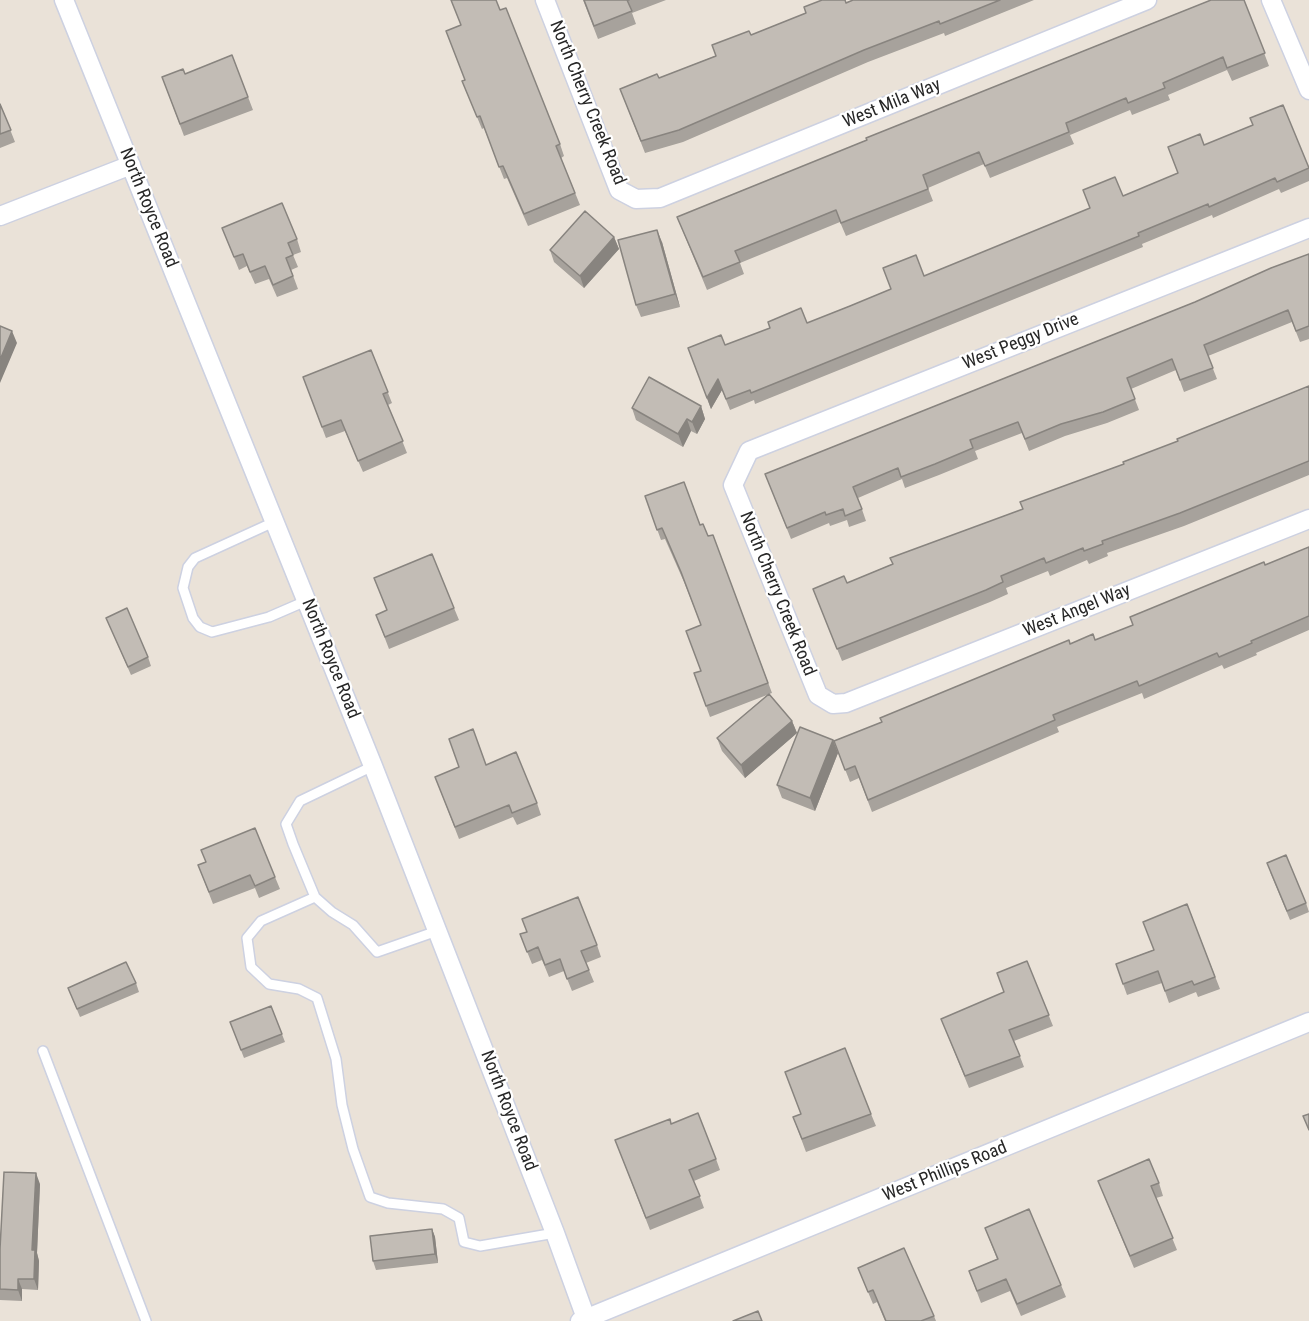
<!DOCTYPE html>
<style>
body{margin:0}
canvas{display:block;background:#eae2d8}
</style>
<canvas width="1309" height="1321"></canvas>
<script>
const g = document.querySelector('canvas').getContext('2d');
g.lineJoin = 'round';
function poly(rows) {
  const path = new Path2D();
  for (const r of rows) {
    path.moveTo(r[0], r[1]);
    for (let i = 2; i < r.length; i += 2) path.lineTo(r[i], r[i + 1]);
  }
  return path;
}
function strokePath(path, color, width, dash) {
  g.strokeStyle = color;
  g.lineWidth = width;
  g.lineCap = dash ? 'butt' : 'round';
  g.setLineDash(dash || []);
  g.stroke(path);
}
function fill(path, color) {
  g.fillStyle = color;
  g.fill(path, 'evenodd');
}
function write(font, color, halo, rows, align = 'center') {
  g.font = font + ' "Roboto Condensed",sans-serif';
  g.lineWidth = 4.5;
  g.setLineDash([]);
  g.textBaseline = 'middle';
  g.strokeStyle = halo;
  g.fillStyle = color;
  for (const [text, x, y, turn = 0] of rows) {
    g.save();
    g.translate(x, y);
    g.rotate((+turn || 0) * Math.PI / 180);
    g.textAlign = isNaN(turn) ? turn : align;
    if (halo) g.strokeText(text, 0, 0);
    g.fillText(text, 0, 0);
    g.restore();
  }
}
const lane = poly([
 [274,522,195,558,188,567,183,588,193,618,200,627,212,632,269,617,306,601],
 [373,766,300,801,286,824,293,844,315,897,332,912,353,925,377,952,437,931],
 [315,897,261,921,247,938,251,967,269,984,299,989,317,998,336,1059,342,1105,353,1149,370,1197,388,1203,443,1209,459,1218,464,1242,480,1246,555,1233],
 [43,1051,146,1321]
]);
const street = poly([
 [64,0,373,766,555,1233,587,1321],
 [545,0,619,190,636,199,660,198,1147,0],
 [1271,0,1309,90],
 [0,216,131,165],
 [1309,228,749,451,733,485,818,695,833,704,846,703,1309,519],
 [580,1321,1309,1022]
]);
strokePath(lane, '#cdd1e1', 12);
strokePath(street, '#cdd1e1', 21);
strokePath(lane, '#fff', 9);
strokePath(street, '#fff', 18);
fill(poly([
 [583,0,666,0,632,13,636,24,598,39],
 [853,0,1034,0,945,36,944,33,868,62,683,142,645,153,620,89,659,78,715,56,751,35],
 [1244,0,1269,66,1232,81,1227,70,1168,95,1170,100,1132,115,1130,110,1070,135,1074,144,990,178,984,164,928,188,933,201,846,236,840,222,740,263,744,274,707,290,677,217],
 [500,10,560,144,564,156,561,158,580,205,528,226,507,178,504,179,484,128,482,129,462,81,465,80],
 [232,55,253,110,184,136,162,77,185,74],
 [0,104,15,142,0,148],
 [1204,145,1309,168,1309,181,1281,193,1279,189,1213,218,1212,215,1142,244,1143,247,755,404,754,400,730,410,722,390,711,409,688,348,725,345,807,323,1178,174],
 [222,228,297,239,301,252,293,255,298,267,291,270,298,289,277,297,269,279,255,284,247,266,239,270],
 [614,237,619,249,584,288,554,262,550,250],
 [662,242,680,307,641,317,636,305],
 [1309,254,1309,339,1300,342,1292,322,1208,356,1217,379,1184,392,1176,370,1131,389,1139,410,1107,423,1065,436,1029,451,1022,433,975,451,978,459,939,475,905,488,902,479,858,498,866,521,849,527,847,520,830,526,829,523,791,539,765,474,1195,302],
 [371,350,392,403,388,405,407,453,363,472,345,431,326,438,303,377],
 [1309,386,1309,475,1184,526,1107,553,1108,556,1089,564,1087,560,1050,576,1048,571,1006,588,1008,594,990,602,842,661,813,589,847,583,1023,509,1020,502,1124,464],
 [701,406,705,419,697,434,691,431,683,447,636,420,632,408],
 [645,496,700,525,708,536,713,535,772,693,769,694,792,721,797,733,745,778,722,751,717,738,767,695,710,717,694,673,701,671,701,625,684,582,665,539,661,540],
 [1309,547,1309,630,1256,653,1257,655,1224,669,1222,665,1144,699,1142,693,1057,727,1059,732,872,812,859,778,850,782,834,741,882,722,1070,644,1095,640,1133,625,1265,565],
 [374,578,454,608,459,620,389,649,376,615,387,610],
 [106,618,148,657,151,666,131,675],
 [833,740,838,753,815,811,782,798,777,785],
 [486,765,537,803,541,815,517,825,513,817,459,839,435,777],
 [198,865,275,877,280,889,259,898,255,888,213,904],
 [1270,872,1306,903,1309,912,1290,920],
 [1187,904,1220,989,1198,997,1196,992,1169,1003,1162,983,1127,995,1116,964,1153,950],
 [520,934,597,945,601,957,586,963,594,982,572,991,564,971,549,977,542,960,532,964],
 [1027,961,1053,1026,1014,1041,1024,1067,969,1088,941,1019,1004,993],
 [136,983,139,992,80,1017,68,988],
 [271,1006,285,1042,244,1058,230,1022],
 [801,1114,871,1114,876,1126,806,1152,793,1117],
 [671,1124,716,1159,720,1170,694,1181,704,1208,650,1230,615,1140],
 [1098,1181,1159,1183,1163,1196,1156,1198,1177,1250,1134,1268],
 [40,1184,37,1253,39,1261,38,1290,22,1289,22,1301,0,1300,0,1249],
 [985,1228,1061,1285,1066,1297,1021,1316,1010,1291,981,1303,969,1271,997,1259],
 [432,1229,435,1237,438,1263,376,1270,373,1261],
 [858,1268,934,1316,936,1321,885,1321,877,1302,873,1304]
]), '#a7a29c');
fill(poly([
 [657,230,662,242,680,307,675,294],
 [614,237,619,249,584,288,580,276],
 [12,331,17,343,0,383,0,360],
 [718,379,722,390,711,409,707,398],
 [701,406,705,419,697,434,692,422],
 [687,419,691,431,683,447,678,434],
 [792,721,797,733,745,778,741,765],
 [833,740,838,753,815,811,810,798],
 [36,1173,40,1184,37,1253,39,1261,38,1290,34,1279,32,1250],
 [432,1229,435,1237,438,1263,435,1254],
 [18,1279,22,1289,22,1301,18,1290]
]), '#88847f');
const building = poly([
 [451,0,496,0,500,10,506,8,560,144,556,146,575,193,524,214,503,166,499,167,480,116,477,117,462,81,465,80,446,31,461,25,451,0],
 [584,0,629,0,627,0,632,11,594,26,584,0],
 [822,0,845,0,846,3,853,0,1000,0,940,24,939,21,864,50,679,130,641,141,620,89,657,74,659,78,716,56,712,45,749,31,751,35,806,13,804,7,822,0],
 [1211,0,1244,0,1265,53,1227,68,1223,57,1163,83,1165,88,1128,103,1126,98,1066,123,1069,132,985,166,979,152,923,175,928,189,841,223,836,210,735,251,740,262,703,277,677,217,867,140,866,138,1211,0],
 [232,55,248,97,180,124,162,77,183,69,185,74,232,55],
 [0,104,11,130,0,134,0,104],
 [1283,105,1309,168,1277,182,1275,178,1209,207,1208,204,1138,233,1139,236,751,393,750,390,726,399,718,379,707,398,688,348,721,335,725,345,770,328,768,322,801,308,807,323,850,306,891,289,883,268,916,255,924,276,1090,208,1083,190,1115,177,1123,196,1178,173,1168,147,1200,134,1204,145,1253,125,1250,118,1283,105],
 [282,203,297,239,288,243,293,255,286,258,293,276,273,285,265,266,250,272,243,254,234,257,222,228,282,203],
 [585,211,614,237,580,276,550,250,585,211],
 [657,230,675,294,636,305,618,240,657,230],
 [1309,254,1309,326,1296,331,1288,310,1204,345,1213,368,1180,380,1172,359,1127,378,1135,399,1103,412,1061,424,1025,439,1018,422,970,440,973,448,935,464,901,477,898,468,853,487,862,509,845,516,843,509,826,515,825,512,787,528,765,474,1195,302,1271,268,1309,254],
 [0,326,12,331,0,360,0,326],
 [371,350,388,392,383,394,403,441,358,461,341,420,322,427,303,377,371,350],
 [649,377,701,406,692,422,687,419,678,434,632,408,649,377],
 [1309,386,1309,461,1180,513,1102,541,1103,544,1084,551,1083,548,1046,563,1044,558,1001,576,1003,582,986,590,837,649,813,589,844,576,847,583,893,564,890,558,1023,509,1020,502,1124,464,1123,462,1178,441,1177,439,1309,386],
 [684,482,700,525,703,524,708,536,713,535,768,683,706,706,694,673,701,671,686,631,701,625,681,572,662,528,657,530,645,496,684,482],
 [1309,547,1309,616,1251,641,1252,643,1219,657,1217,653,1139,686,1137,681,1053,715,1055,720,868,800,855,766,845,770,834,741,882,722,880,718,1069,640,1070,644,1093,634,1095,640,1133,625,1130,617,1264,562,1265,565,1309,547],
 [432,554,454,608,385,637,376,615,387,610,374,578,432,554],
 [127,608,148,657,128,667,106,618,127,608],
 [769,694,792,721,741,765,717,738,769,694],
 [800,727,833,740,810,798,777,785,800,727],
 [473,729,486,765,516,752,537,803,512,813,509,805,455,827,435,777,459,767,449,739,473,729],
 [255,828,275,877,255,886,250,875,209,892,198,865,206,862,201,850,255,828],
 [1286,855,1306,903,1287,911,1267,863,1286,855],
 [578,897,597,945,581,951,589,970,567,979,560,959,545,965,538,947,527,952,520,934,527,932,522,919,578,897],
 [1187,904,1215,977,1194,985,1192,981,1165,991,1158,971,1123,984,1116,964,1154,950,1143,922,1187,904],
 [1027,961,1049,1015,1009,1030,1020,1056,965,1076,941,1019,1004,992,997,973,1027,961],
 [126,962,136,983,77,1009,68,988,126,962],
 [271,1006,282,1034,241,1050,230,1022,271,1006],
 [845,1048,871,1114,802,1139,793,1117,801,1114,785,1072,845,1048],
 [698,1113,716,1159,689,1170,700,1196,646,1218,615,1140,670,1119,671,1124,698,1113],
 [1309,1114,1309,1130,1303,1116,1309,1114],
 [1149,1159,1159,1183,1151,1186,1173,1238,1130,1256,1098,1181,1149,1159],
 [4,1172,36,1173,32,1250,35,1250,34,1279,18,1279,18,1290,0,1289,0,1249,4,1172],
 [1029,1209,1061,1285,1017,1304,1006,1279,977,1291,969,1271,998,1259,985,1228,1029,1209],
 [432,1229,435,1254,373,1261,370,1236,432,1229],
 [904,1248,934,1316,921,1321,886,1321,873,1290,868,1292,858,1268,904,1248],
 [758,1311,762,1321,733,1321,758,1311]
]);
fill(building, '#c2bcb5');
strokePath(building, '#88847f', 1.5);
write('18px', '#272727', '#fff', [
 ["North Cherry Creek Road",587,103,68],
 ["West Mila Way",892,104,-22],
 ["North Royce Road",148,208,68],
 ["West Peggy Drive",1021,342,-22],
 ["North Cherry Creek Road",777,594,68],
 ["West Angel Way",1077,611,-22],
 ["North Royce Road",330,659,68],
 ["North Royce Road",508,1111,69],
 ["West Phillips Road",945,1172,-22]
]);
</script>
